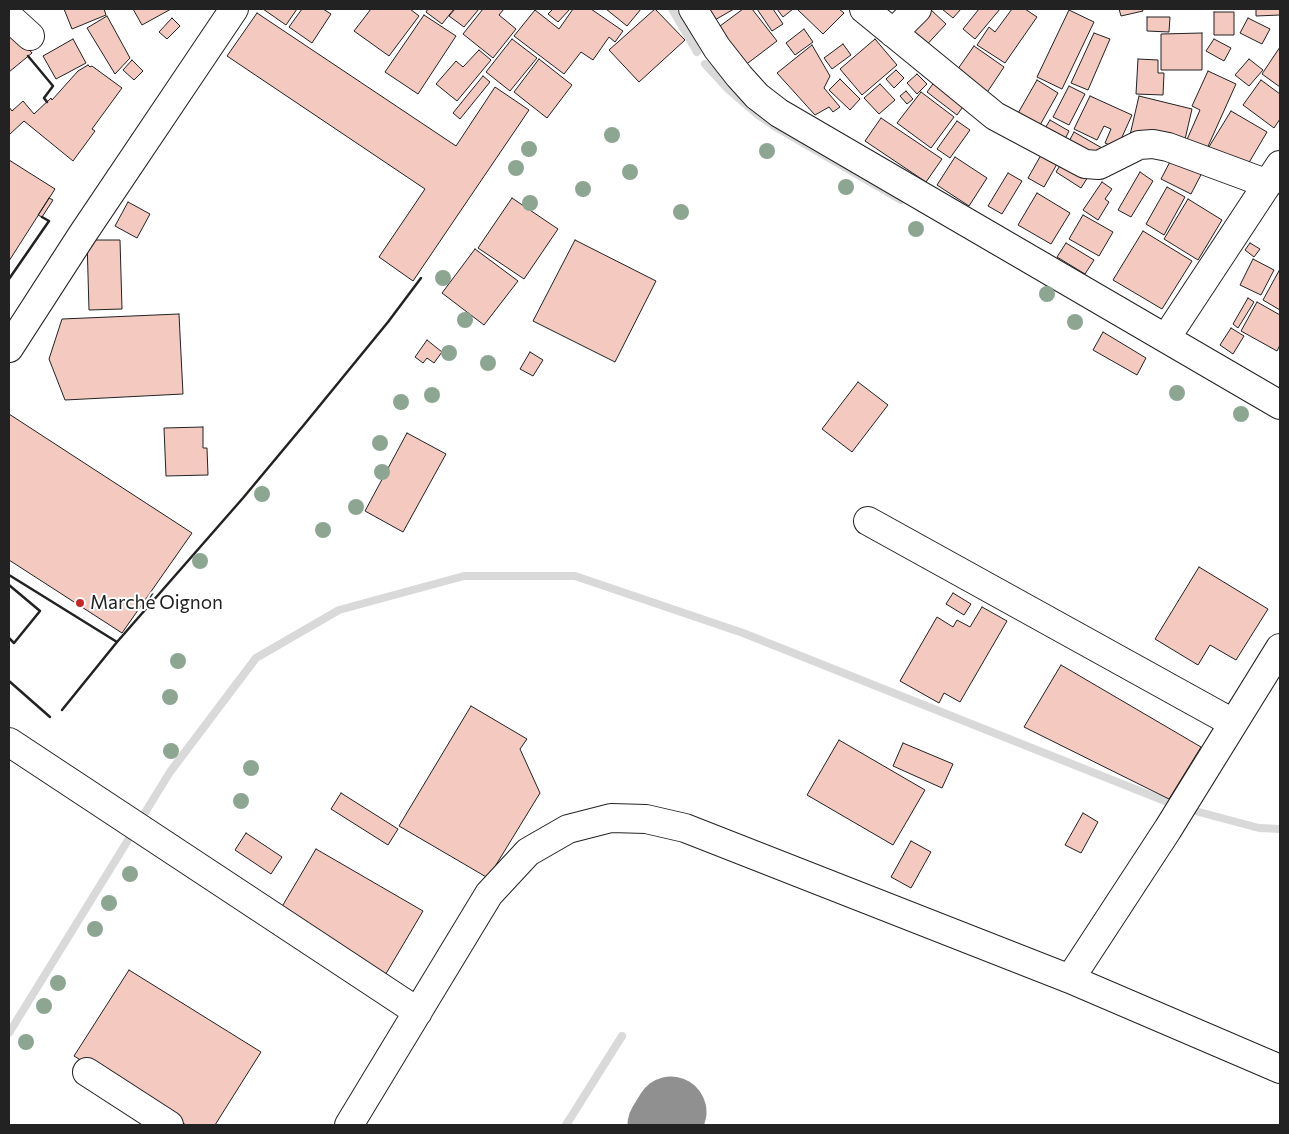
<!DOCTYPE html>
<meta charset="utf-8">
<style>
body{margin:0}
#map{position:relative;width:1289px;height:1134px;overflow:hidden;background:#fff;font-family:Commissioner,sans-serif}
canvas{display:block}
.frame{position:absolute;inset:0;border:10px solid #222;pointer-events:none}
</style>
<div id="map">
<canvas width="1289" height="1134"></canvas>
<div class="frame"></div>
</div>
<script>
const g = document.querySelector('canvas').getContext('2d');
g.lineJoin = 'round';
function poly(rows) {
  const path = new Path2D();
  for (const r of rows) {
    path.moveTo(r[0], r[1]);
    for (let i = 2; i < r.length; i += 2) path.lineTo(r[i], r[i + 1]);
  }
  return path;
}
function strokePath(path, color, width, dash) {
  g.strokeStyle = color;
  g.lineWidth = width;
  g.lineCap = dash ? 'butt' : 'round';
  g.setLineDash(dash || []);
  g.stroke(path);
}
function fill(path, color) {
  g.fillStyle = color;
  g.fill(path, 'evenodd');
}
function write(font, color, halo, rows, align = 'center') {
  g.font = font + ' Commissioner,sans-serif';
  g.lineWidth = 4;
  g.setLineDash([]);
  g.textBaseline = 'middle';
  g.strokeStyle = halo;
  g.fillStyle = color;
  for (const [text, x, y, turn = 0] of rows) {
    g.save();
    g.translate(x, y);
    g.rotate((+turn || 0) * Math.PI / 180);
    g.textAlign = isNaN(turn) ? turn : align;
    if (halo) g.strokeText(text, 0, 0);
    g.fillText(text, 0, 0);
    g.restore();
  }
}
strokePath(poly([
 [672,9,697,52],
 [705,64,728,89,758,115,774,126,901,200],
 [9,1033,170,772,256,658,339,610,464,576,575,576,743,633,1180,807,1259,828,1280,829],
 [566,1125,622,1036]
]), '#d9d9d9', 8);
strokePath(poly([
 [663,1125,671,1112]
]), '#909090', 71);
const building = poly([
 [64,9,104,9,106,15,72,29,64,9],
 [133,9,171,9,142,25,133,9],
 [263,9,297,9,286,25,263,9],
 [302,9,323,9,331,14,312,43,289,27,302,9],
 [371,9,410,9,419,16,389,56,354,31,371,9],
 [428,9,454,9,442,24,426,12,428,9],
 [455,9,479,9,464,27,449,16,455,9],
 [483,9,504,9,499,15,516,29,493,58,463,34,483,9],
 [553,9,570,9,558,22,548,14,553,9],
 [573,9,591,9,623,31,615,42,609,37,593,60,581,52,564,74,514,36,535,10,559,29,573,9],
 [606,9,641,9,627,26,606,9],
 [655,9,685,40,639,82,609,50,655,9],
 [706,9,734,9,713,21,706,9],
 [743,9,752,9,777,41,744,66,716,29,743,9],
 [757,9,773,9,783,24,772,31,757,9],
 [777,9,793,9,783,17,777,9],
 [797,9,839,9,844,13,823,34,797,9],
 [930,9,946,24,921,51,900,31,930,9],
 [942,9,961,9,953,18,942,9],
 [979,9,1000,9,975,39,963,29,979,9],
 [1012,9,1025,9,1037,17,1005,63,977,45,989,27,995,32,1012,9],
 [1119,9,1142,9,1143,11,1121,16,1119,9],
 [1256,9,1280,9,1280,15,1256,16,1256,9],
 [1069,10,1094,22,1062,89,1037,77,1069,10],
 [1214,12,1234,12,1234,35,1214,35,1214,12],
 [257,13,456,146,495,87,529,110,413,281,379,257,425,189,227,56,257,13],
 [424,15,456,36,418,94,385,72,424,15],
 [107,16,130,58,115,74,87,28,107,16],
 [1147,17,1170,17,1169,32,1147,31,1147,17],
 [172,18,180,26,167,39,159,32,172,18],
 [1248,18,1270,29,1262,44,1240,33,1248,18],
 [11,28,32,53,9,72,9,30,11,28],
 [804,29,813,42,795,55,786,43,804,29],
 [1094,33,1110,39,1088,90,1071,83,1094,33],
 [1202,33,1202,70,1161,70,1161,34,1202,33],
 [73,39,86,63,56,79,43,56,73,39],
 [512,39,537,58,510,91,486,72,512,39],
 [875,39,897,65,862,95,840,69,875,39],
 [1214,39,1231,48,1224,61,1206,51,1214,39],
 [843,44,851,55,832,69,824,58,843,44],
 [812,45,830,76,824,88,840,107,833,112,829,107,815,115,777,73,812,45],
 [974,46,1004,67,986,94,955,73,974,46],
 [1280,47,1280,87,1262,74,1280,47],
 [479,50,491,60,457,101,436,84,456,61,463,67,479,50],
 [539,59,572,85,547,118,514,92,539,59],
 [1138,59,1158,60,1158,73,1164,73,1163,95,1136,94,1138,59],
 [1249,59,1263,70,1249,86,1235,75,1249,59],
 [132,60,143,71,134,80,123,70,132,60],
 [88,65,90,67,92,66,122,88,92,129,95,131,73,161,24,121,9,135,9,107,12,111,23,101,34,114,51,98,52,100,78,71,88,65],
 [896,70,904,78,894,88,886,79,896,70],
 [1208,71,1236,84,1205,153,1185,144,1200,110,1192,106,1208,71],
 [917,74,927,84,917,94,907,83,917,74],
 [483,76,490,82,460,119,453,113,483,76],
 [840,79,860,99,850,110,829,90,840,79],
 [1037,80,1058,93,1035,134,1013,122,1037,80],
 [1261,80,1280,94,1280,119,1274,128,1243,105,1261,80],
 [935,81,965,104,957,115,927,92,935,81],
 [880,84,895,100,879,114,864,98,880,84],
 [1069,86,1085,94,1069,125,1053,117,1069,86],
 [906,91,913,99,907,104,900,96,906,91],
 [921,92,954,117,931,148,897,123,921,92],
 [1090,96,1132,115,1117,148,1105,143,1111,129,1104,126,1097,140,1074,129,1090,96],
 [1139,96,1192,109,1183,148,1130,135,1139,96],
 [1231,111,1267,132,1244,171,1207,150,1231,111],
 [881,118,942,159,926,182,865,141,881,118],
 [1050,120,1069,131,1061,147,1041,135,1050,120],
 [957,121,970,130,950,158,937,149,957,121],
 [1074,132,1102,148,1094,162,1066,147,1074,132],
 [1174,154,1204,169,1191,194,1161,179,1174,154],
 [1041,155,1057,164,1044,187,1028,178,1041,155],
 [1066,156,1091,172,1081,188,1056,172,1066,156],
 [955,157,987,178,969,206,937,185,955,157],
 [9,160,55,189,9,261,9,160],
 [1140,172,1153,181,1131,217,1118,210,1140,172],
 [1008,173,1022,181,1002,214,988,206,1008,173],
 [1102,182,1112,189,1105,199,1109,202,1098,220,1083,210,1102,182],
 [1167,187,1185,197,1164,235,1146,224,1167,187],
 [1037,193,1070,213,1051,244,1018,225,1037,193],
 [49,198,53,200,42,217,38,215,49,198],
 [512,198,558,229,524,279,478,248,512,198],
 [1188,199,1222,220,1198,260,1164,239,1188,199],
 [128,202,150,214,137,238,115,226,128,202],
 [1083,215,1113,232,1099,256,1069,239,1083,215],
 [1143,231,1192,261,1162,309,1113,280,1143,231],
 [87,240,120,240,122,309,89,310,87,240],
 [575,240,656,281,615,362,533,321,575,240],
 [1066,243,1094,260,1085,274,1057,257,1066,243],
 [1250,243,1260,249,1254,257,1245,250,1250,243],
 [475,249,518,281,484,325,442,293,475,249],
 [1253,259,1274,270,1261,295,1240,285,1253,259],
 [1280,269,1280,310,1263,300,1280,269],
 [1248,298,1254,302,1238,328,1233,324,1248,298],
 [1257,302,1280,315,1280,345,1277,351,1241,331,1257,302],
 [179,314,183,394,65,400,49,359,62,319,179,314],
 [1231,328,1244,336,1233,354,1220,345,1231,328],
 [1103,332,1146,358,1137,375,1093,350,1103,332],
 [427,340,442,352,434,363,427,358,423,363,415,357,427,340],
 [530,352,543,360,533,376,520,369,530,352],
 [858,382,888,405,852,452,822,429,858,382],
 [9,414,192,533,122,633,9,560,9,414],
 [203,427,203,448,207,448,208,475,166,476,164,428,203,427],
 [407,433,446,454,403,532,365,511,407,433],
 [1199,567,1268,609,1236,660,1210,645,1198,665,1155,639,1199,567],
 [953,593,971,604,964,615,946,604,953,593],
 [982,607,1007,621,960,702,944,693,939,703,900,681,937,617,953,627,957,620,970,627,982,607],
 [1061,665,1201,747,1169,799,1024,727,1061,665],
 [471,706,527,739,520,749,540,793,488,878,399,826,471,706],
 [839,740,925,790,893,845,807,795,839,740],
 [903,743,953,764,942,788,893,766,903,743],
 [341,793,398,829,388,845,331,809,341,793],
 [1083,813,1098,822,1081,853,1065,845,1083,813],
 [246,833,282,857,271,874,235,850,246,833],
 [911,841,931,852,911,888,891,877,911,841],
 [316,849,423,911,384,977,277,915,316,849],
 [129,970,261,1052,215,1125,186,1125,74,1056,129,970]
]);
fill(building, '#f3c9c0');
strokePath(building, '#222', 1);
const minor = poly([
 [693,9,717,48,739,76,757,96,779,113,1280,405],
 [864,9,995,116,1085,164,1099,165,1139,145,1153,144,1168,147,1268,184],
 [9,17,30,36],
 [893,33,917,9],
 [1166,338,1280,165],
 [9,348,82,235,234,9],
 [868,521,1233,723],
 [9,742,418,1012],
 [1070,979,1168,829,1280,648],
 [87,1072,169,1125],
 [349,1125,489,894,528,852,568,829,611,818,646,819,685,828,1070,979,1280,1069]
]);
strokePath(minor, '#222', 30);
strokePath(minor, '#fff', 28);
strokePath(poly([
 [28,56,53,86,44,98,47,102],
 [9,279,49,221,42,217],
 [9,575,117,642],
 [9,585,40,611,14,643,9,638],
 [9,681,50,717],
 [62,710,117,642,243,498,303,426,388,322,421,278]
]), '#222', 2.5);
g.fillStyle = '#8da692';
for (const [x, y] of [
 [612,135],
 [529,149],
 [767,151],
 [516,168],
 [630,172],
 [846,187],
 [583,189],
 [530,203],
 [681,212],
 [916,229],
 [443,278],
 [1047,294],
 [465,320],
 [1075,322],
 [449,353],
 [488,363],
 [1177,393],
 [432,395],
 [401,402],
 [1241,414],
 [380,443],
 [382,472],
 [262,494],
 [356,507],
 [323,530],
 [200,561],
 [178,661],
 [170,697],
 [171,751],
 [251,768],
 [241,801],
 [130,874],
 [109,903],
 [95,929],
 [58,983],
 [44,1006],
 [26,1042]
]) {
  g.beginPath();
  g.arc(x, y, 8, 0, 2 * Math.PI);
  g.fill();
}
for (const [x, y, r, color] of [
 [80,603,5,"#c62828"]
]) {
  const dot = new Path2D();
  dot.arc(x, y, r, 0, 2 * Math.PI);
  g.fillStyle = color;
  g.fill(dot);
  strokePath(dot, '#fff', 2);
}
write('19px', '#222', '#fff', [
 ["Marché Oignon",90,603]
], 'left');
</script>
